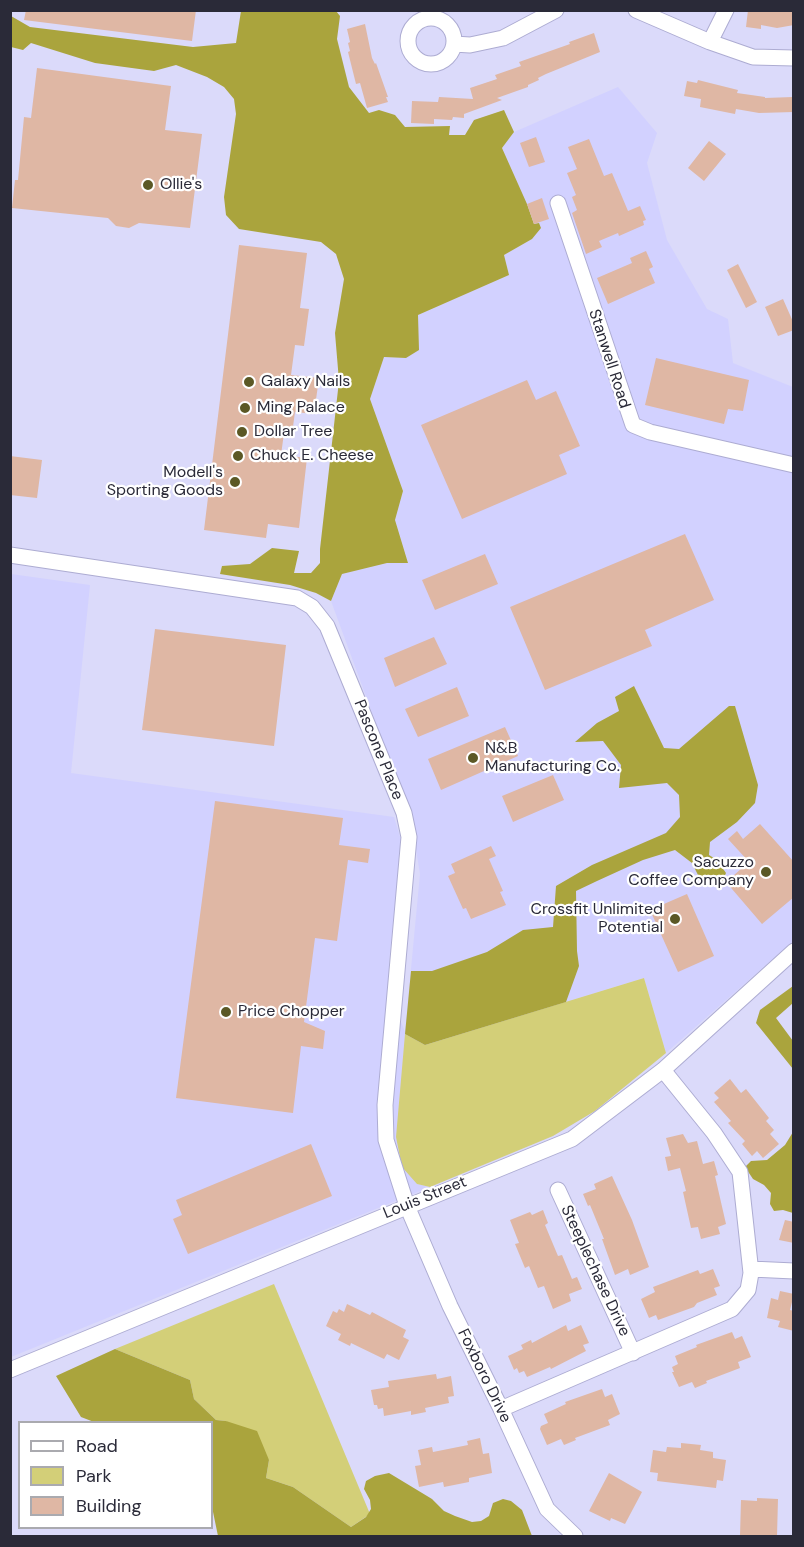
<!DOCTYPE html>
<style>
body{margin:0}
#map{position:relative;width:804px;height:1547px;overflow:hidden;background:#dbdafa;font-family:"DM Sans",sans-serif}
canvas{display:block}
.frame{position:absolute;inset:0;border:12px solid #2a2a38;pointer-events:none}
.legend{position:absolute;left:18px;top:1421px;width:195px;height:108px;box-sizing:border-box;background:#fff;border:2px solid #aaaaaf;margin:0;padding:8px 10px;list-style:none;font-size:18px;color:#2a2a38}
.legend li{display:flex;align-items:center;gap:12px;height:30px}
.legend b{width:30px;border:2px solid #aaaaaf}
</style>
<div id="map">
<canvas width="804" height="1547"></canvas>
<div class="frame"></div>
<ul class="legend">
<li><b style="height:8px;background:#fff"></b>Road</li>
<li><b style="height:16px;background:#d3cf78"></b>Park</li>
<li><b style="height:16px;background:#dfb7a4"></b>Building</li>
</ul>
</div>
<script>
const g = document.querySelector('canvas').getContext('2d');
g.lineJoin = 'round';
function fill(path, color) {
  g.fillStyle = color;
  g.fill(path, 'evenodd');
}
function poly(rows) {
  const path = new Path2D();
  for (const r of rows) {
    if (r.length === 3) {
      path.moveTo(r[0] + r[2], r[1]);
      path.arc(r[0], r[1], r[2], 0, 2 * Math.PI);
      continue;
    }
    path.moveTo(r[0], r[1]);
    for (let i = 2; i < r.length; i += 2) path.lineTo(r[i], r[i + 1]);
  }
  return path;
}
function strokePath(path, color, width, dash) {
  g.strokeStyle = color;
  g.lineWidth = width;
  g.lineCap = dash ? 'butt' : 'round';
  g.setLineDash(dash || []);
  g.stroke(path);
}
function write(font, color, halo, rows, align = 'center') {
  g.font = font + ' "DM Sans",sans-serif';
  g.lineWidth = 4.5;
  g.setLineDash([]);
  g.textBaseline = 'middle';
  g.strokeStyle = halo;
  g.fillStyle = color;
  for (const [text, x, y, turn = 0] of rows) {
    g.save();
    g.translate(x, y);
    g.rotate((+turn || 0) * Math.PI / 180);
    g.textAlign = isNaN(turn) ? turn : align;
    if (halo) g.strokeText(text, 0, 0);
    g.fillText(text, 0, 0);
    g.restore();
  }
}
fill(poly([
 [618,87,657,133,647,163,667,240,707,309,728,319,733,363,793,387,793,941,666,1053,644,978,425,1045,417,1184,430,1187,11,1357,11,574,90,585,71,773,394,817,401,840,389,963,390,993,405,1032,420,874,411,819,331,601,342,574,387,563,408,562,395,520,403,491,370,399,384,357,406,358,418,315,509,275,504,255,532,239,534,224,527,204,502,148,514,132]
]), '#d2d1ff');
fill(poly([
 [644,978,666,1053,595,1111,553,1136,430,1187,417,1184,402,1167,396,1137,405,1034,425,1045],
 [274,1284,370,1514,351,1527,293,1487,266,1478,269,1460,226,1421,216,1420,194,1399,190,1380,115,1349]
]), '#d3cf78');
fill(poly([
 [241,11,336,11,340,16,337,39,349,87,369,113,379,110,395,115,405,127,450,126,449,135,465,135,474,120,504,110,514,132,502,148,527,204,534,224,539,223,541,228,532,239,504,255,509,275,418,315,419,350,406,358,384,357,370,399,403,491,395,520,408,563,387,563,342,574,331,601,316,593,290,585,220,574,222,566,250,564,272,548,299,551,294,573,311,573,320,563,320,549,339,381,335,333,344,279,336,254,321,242,239,229,226,215,224,197,236,114,234,99,224,87,207,77,176,65,154,71,95,63,31,43,23,50,11,47,11,16,30,27,193,47,236,43],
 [634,686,664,748,679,749,729,706,735,706,758,785,755,803,737,822,710,842,709,855,717,860,726,873,721,884,702,883,692,863,675,850,643,860,597,881,576,891,577,951,579,966,566,1002,425,1045,405,1034,411,971,432,971,487,952,523,930,553,927,556,886,592,865,666,833,680,817,679,795,667,783,619,788,621,765,603,741,575,742,597,723,619,711,615,697],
 [793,986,793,1003,776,1018,793,1041,793,1069,756,1023,760,1010],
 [793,1132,793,1213,783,1210,774,1211,770,1204,771,1193,764,1185,753,1179,745,1167,751,1161,767,1160,785,1145],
 [115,1349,190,1380,194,1399,216,1420,226,1421,257,1431,269,1460,266,1478,293,1487,351,1527,366,1517,371,1509,370,1500,364,1489,366,1481,375,1476,389,1473,432,1499,444,1511,455,1516,472,1522,481,1521,489,1516,493,1503,503,1499,511,1501,522,1510,532,1536,218,1536,212,1507,212,1422,94,1422,81,1417,56,1376]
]), '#aaa43d');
fill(poly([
 [26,10,196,10,192,41,24,20],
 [748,10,794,10,794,25,777,28,761,25,761,29,746,27],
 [365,24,372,58,375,64,376,63,388,97,386,97,388,102,367,108,360,83,356,84,348,52,350,51,348,43,350,42,347,29],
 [594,33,600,52,546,74,538,78,539,80,528,85,528,87,497,98,502,100,464,114,464,118,453,117,452,120,434,119,434,124,411,123,412,101,438,102,439,97,473,99,470,88,497,79,495,75,521,66,519,62,570,44,569,42],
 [37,68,171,86,165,130,202,134,190,228,139,223,129,228,116,226,108,218,12,208,15,180,18,180,24,117,31,118],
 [698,80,738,90,737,93,765,97,765,98,793,97,794,112,759,113,736,109,735,114,700,107,701,99,684,96,687,81,697,83],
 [536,137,545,162,529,167,520,143],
 [589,139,604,176,612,173,628,211,640,206,646,220,643,221,644,225,619,236,618,233,599,241,602,247,586,254,572,213,577,210,572,197,576,195,567,173,577,169,568,147],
 [709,141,726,154,704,181,688,168],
 [542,198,549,219,534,224,527,204],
 [239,245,307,253,300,308,309,309,304,346,295,345,291,375,319,378,314,414,295,412,292,434,284,433,281,455,307,458,299,528,268,524,266,538,204,530],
 [646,251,653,267,649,269,655,283,608,304,597,278,632,263,630,258],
 [738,264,757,302,746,308,727,270],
 [783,299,794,324,794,330,778,336,765,307],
 [656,358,749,380,743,411,728,409,724,424,645,405],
 [527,380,536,400,556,391,580,446,559,455,567,474,462,519,421,425],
 [10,456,42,460,37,498,10,495],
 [685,534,714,600,645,630,652,646,545,690,510,607],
 [485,554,498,584,435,610,422,580],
 [155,629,286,645,274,746,142,730],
 [434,637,447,664,395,687,384,658],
 [457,687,469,716,418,737,405,709],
 [505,727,518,756,441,790,428,759],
 [553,775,564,800,513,822,502,796],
 [215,801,343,818,339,845,370,849,368,863,348,860,337,941,315,938,304,1022,325,1031,323,1049,301,1046,293,1113,176,1098],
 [760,824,794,862,794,897,762,924,726,882,749,862,728,839,737,831,743,839],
 [491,846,496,856,489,859,503,891,500,892,506,905,471,919,466,908,463,909,448,876,455,873,451,864],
 [687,894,714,956,678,972,650,910],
 [730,1079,741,1093,746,1089,769,1118,766,1121,774,1130,770,1134,779,1144,763,1158,757,1151,752,1156,742,1144,745,1141,728,1123,731,1121,714,1102,719,1098,714,1093],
 [683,1134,688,1143,697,1141,703,1164,714,1161,718,1175,715,1176,726,1224,718,1227,720,1234,701,1239,698,1227,691,1228,683,1192,686,1191,680,1168,668,1171,665,1157,671,1156,666,1138],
 [311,1144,332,1196,188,1254,173,1219,182,1215,176,1200],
 [612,1176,632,1220,649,1267,630,1275,628,1269,615,1275,602,1239,604,1239,590,1205,588,1206,583,1194,596,1189,594,1184],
 [543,1210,548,1223,545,1225,558,1256,562,1255,572,1279,577,1277,582,1289,569,1294,571,1301,553,1309,544,1286,538,1288,529,1266,525,1268,515,1244,519,1243,510,1220,530,1212,532,1215],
 [785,1220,794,1222,794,1243,779,1240],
 [713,1269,720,1286,714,1288,717,1295,697,1303,694,1307,658,1320,656,1315,649,1318,641,1299,655,1292,653,1287,698,1270,700,1274],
 [780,1291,794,1294,790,1310,794,1311,794,1331,778,1327,780,1321,767,1318,771,1298,778,1300],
 [347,1304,370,1315,372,1312,406,1330,403,1337,409,1340,399,1360,387,1354,384,1359,351,1343,350,1346,338,1340,341,1334,326,1326,333,1311,337,1313,339,1309,344,1312],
 [566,1325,568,1331,581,1325,589,1343,583,1345,586,1351,551,1369,550,1367,527,1377,524,1371,519,1373,517,1368,514,1370,508,1356,523,1349,521,1345,531,1340,532,1343],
 [732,1332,735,1339,742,1336,751,1357,738,1362,740,1368,706,1381,707,1383,695,1388,692,1382,679,1387,672,1372,674,1372,672,1367,678,1364,675,1356,697,1347,696,1345],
 [436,1374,437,1379,451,1376,454,1396,448,1397,449,1403,425,1408,426,1412,411,1415,411,1411,384,1416,383,1408,378,1409,377,1405,374,1405,371,1390,389,1387,388,1381],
 [602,1389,605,1397,612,1394,620,1414,608,1420,610,1425,575,1438,576,1440,564,1445,561,1439,547,1445,540,1429,541,1426,548,1423,544,1414,566,1404,565,1402],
 [480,1438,483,1454,489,1453,492,1473,469,1478,469,1482,444,1487,443,1482,419,1487,415,1466,421,1465,418,1450,432,1447,433,1452,468,1445,467,1441],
 [681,1443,701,1445,700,1450,713,1452,713,1458,726,1460,723,1481,717,1480,716,1488,657,1481,658,1473,650,1472,653,1450,666,1452,667,1447,681,1448],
 [609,1473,642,1492,625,1524,611,1518,610,1521,589,1511],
 [757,1498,778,1499,777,1536,740,1536,741,1500,757,1501]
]), '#dfb7a4');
const minor = poly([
 [636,10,710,42,753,57,794,58],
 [431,41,23],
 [710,42,726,10],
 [454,44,470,45,503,38,556,10],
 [558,203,633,425,650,432,794,465],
 [10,555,297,598,312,607,327,626,404,813,409,837,385,1105,386,1140,407,1206,450,1306,501,1409,547,1509,575,1536],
 [558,1190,633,1353],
 [751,1269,794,1271],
 [10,1370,572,1139,663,1070,794,951],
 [501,1409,732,1309,748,1290,751,1273,740,1172,714,1133,663,1070]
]);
strokePath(minor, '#adacd2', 17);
strokePath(minor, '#fff', 15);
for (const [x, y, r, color] of [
 [148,185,6,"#5b5825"],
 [249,382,6,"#5b5825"],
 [245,408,6,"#5b5825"],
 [242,432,6,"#5b5825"],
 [238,456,6,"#5b5825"],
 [235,482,6,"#5b5825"],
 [473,758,6,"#5b5825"],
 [766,872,6,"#5b5825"],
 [675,919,6,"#5b5825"],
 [226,1012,6,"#5b5825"]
]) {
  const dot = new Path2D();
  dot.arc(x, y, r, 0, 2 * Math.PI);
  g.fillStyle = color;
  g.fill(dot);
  strokePath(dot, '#fff', 2);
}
write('16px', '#2a2a38', '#fff', [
 ["Ollie's",160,185],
 ["Galaxy Nails",261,382],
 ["Ming Palace",257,408],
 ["Dollar Tree",254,432],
 ["Chuck E. Cheese",250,456],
 ["Modell's",223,473,"right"],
 ["Sporting Goods",223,491,"right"],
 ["N&B",485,749],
 ["Manufacturing Co.",485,767],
 ["Sacuzzo",754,863,"right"],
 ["Coffee Company",754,881,"right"],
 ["Crossfit Unlimited",663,910,"right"],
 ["Potential",663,928,"right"],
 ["Price Chopper",238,1012]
], 'left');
write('16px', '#2a2a38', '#fff', [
 ["Stanwell Road",609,359,72],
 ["Pascone Place",378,750,68],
 ["Louis Street",425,1198,-22],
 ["Steeplechase Drive",595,1271,65],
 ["Foxboro Drive",484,1376,64]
]);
</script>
